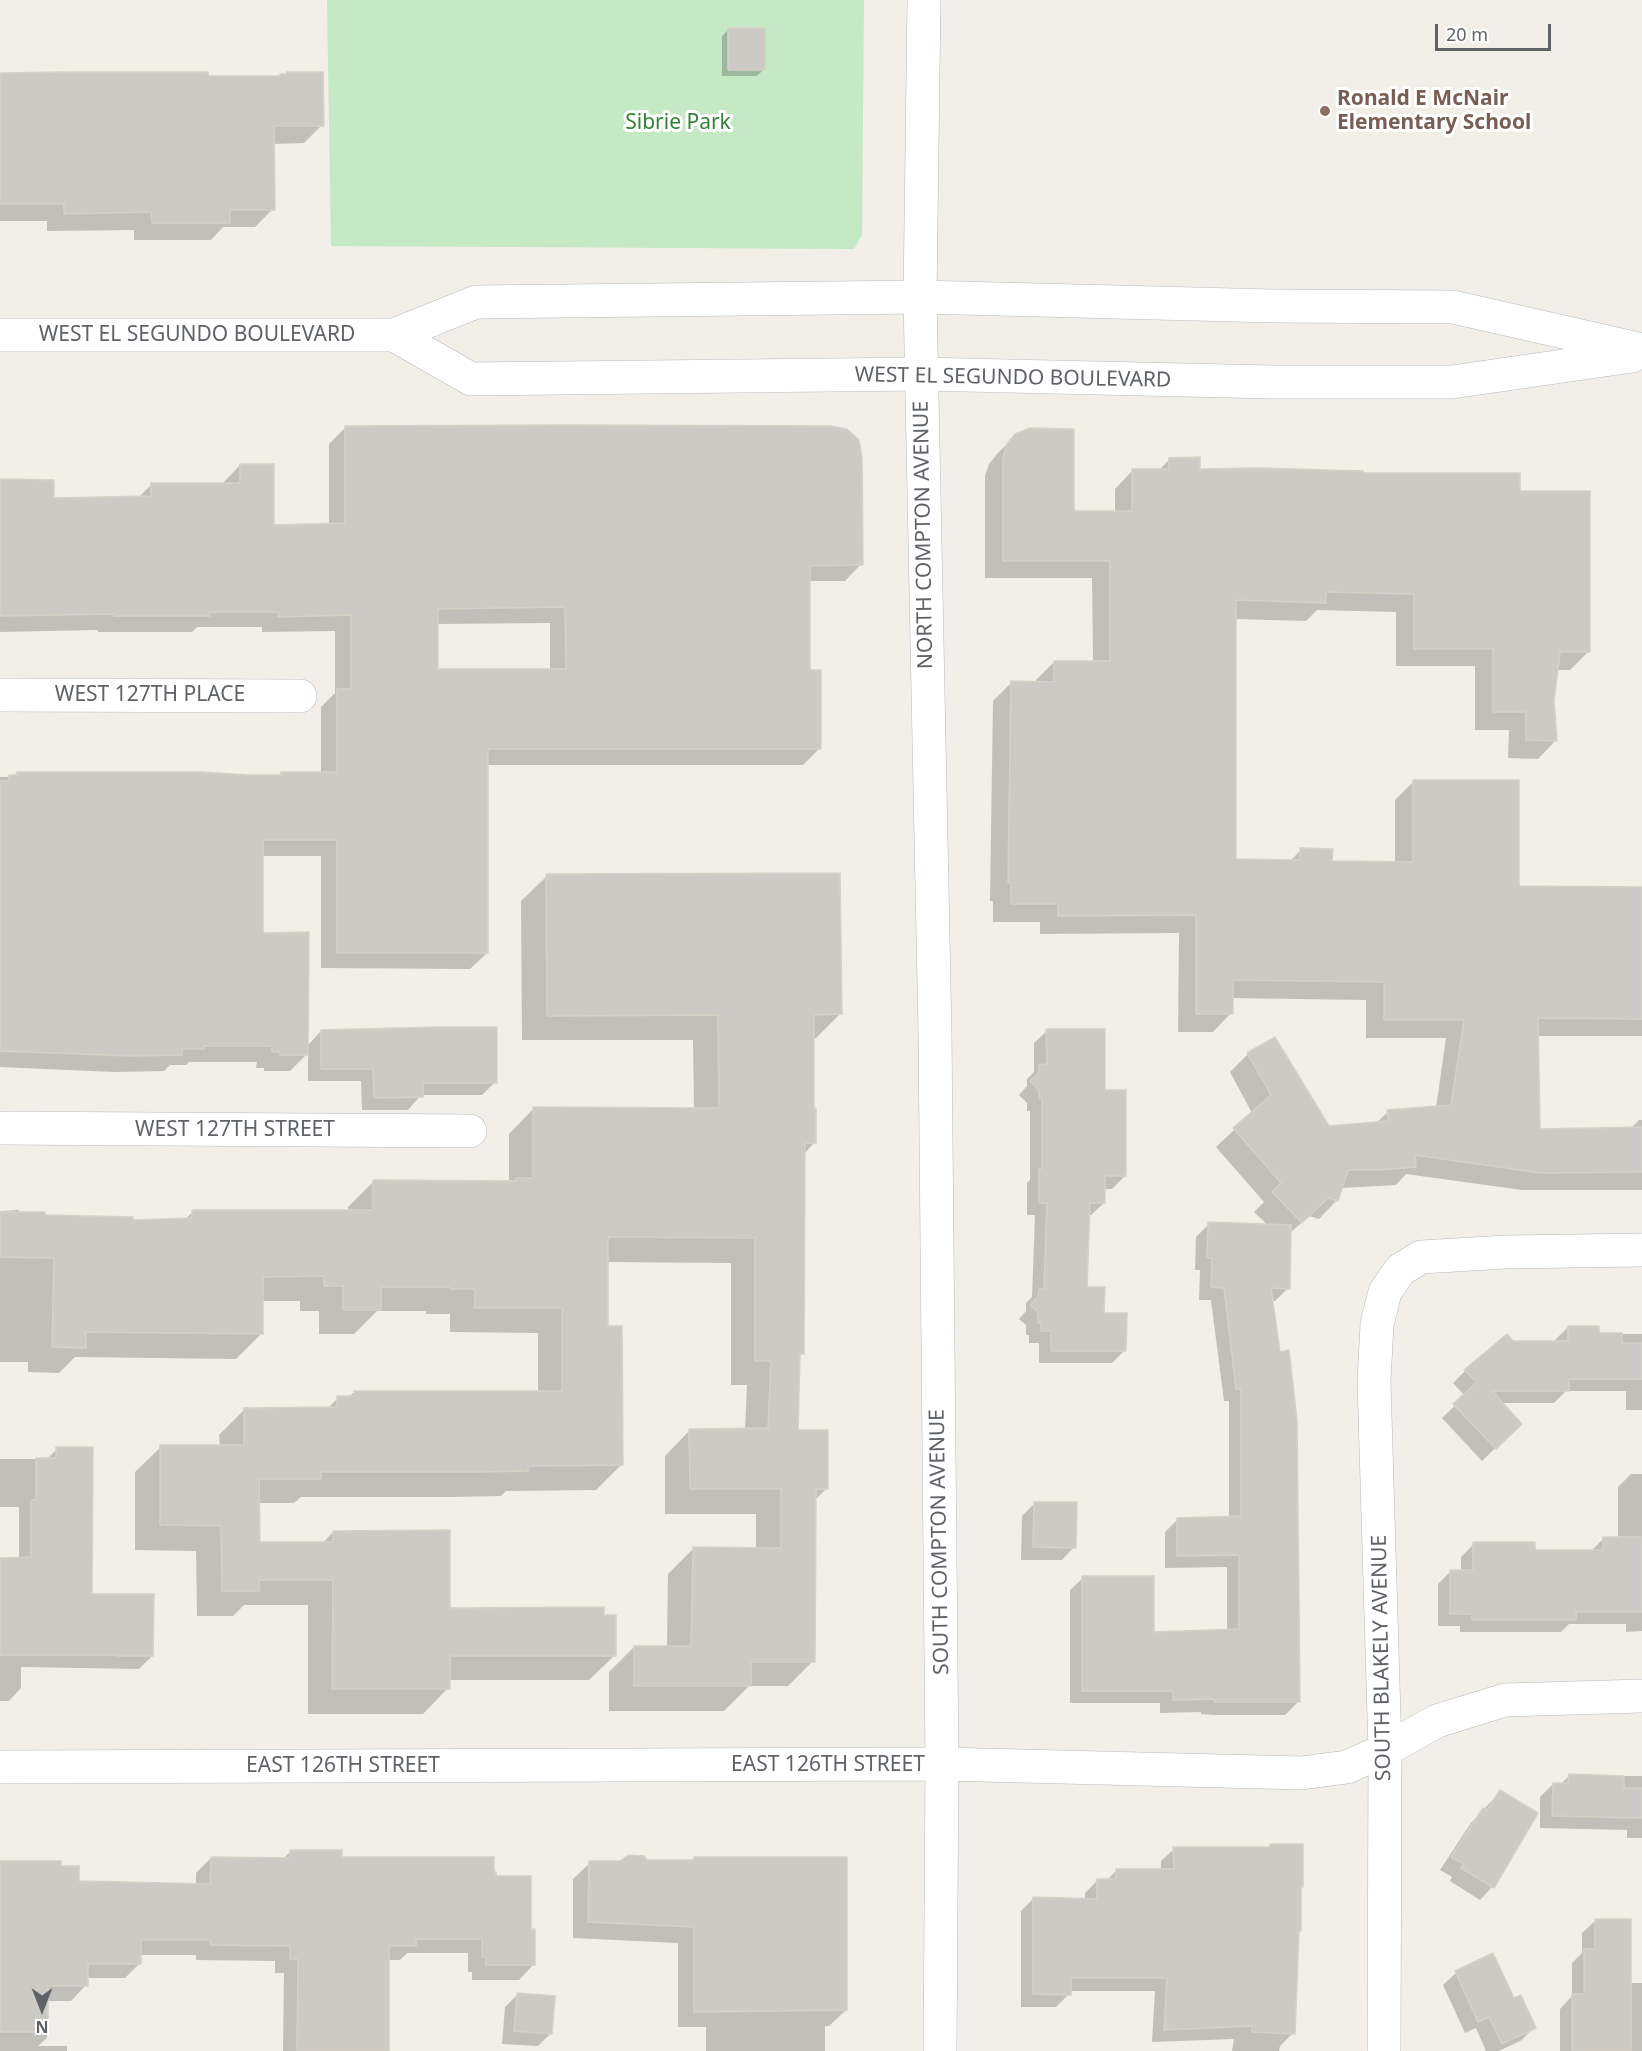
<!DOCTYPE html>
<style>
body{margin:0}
#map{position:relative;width:1642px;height:2051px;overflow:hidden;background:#f1efe8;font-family:"Noto Sans",sans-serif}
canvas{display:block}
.north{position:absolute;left:12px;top:1979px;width:60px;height:60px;-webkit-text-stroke:4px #fff;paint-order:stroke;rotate:180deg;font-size:16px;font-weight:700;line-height:24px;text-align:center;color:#5f6368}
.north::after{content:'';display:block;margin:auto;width:21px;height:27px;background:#5f6368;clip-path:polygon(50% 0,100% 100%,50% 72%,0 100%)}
.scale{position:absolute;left:1435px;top:24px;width:116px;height:27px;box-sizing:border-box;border:3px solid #5f6368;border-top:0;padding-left:8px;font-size:18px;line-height:21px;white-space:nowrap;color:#5f6368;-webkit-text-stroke:4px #fff;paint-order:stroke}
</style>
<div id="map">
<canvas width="1642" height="2051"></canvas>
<div class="north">N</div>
<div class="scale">20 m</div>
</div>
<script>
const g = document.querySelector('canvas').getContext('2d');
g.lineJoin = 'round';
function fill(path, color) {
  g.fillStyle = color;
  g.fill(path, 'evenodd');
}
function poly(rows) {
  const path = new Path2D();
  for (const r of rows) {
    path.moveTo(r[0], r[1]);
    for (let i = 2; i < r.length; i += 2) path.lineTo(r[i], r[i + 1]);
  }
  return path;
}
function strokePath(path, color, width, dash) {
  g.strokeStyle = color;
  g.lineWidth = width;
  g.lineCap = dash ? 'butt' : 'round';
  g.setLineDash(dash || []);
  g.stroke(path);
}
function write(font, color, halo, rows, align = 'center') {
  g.font = font + ' "Noto Sans",sans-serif';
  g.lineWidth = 6;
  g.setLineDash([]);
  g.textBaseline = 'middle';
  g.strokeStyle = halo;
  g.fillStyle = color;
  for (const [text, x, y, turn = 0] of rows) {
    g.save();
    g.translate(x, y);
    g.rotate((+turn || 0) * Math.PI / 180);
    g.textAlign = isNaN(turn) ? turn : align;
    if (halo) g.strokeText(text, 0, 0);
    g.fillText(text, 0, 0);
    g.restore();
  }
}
fill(poly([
 [327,0,864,0,862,235,854,249,331,246]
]), '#c5e8c5');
fill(poly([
 [728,30,763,70,757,76,722,76,722,36],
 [287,74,322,125,304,143,273,144,273,209,255,227,223,227,211,240,134,240,134,230,47,231,47,221,0,221,0,75,278,77],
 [345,428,861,564,845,581,808,581,809,671,819,749,803,765,487,765,487,953,470,969,321,968,321,856,262,856,262,934,307,1046,321,1031,495,1082,482,1095,421,1095,408,1110,362,1110,361,1081,308,1081,308,1053,290,1071,264,1071,264,1068,256,1068,257,1062,189,1062,186,1065,170,1065,164,1071,114,1072,0,1067,0,777,13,777,17,773,278,777,281,773,321,773,321,707,335,693,335,631,262,632,262,627,197,627,192,632,98,632,98,630,0,632,0,481,53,499,138,498,151,485,224,485,224,482,240,465,272,527,329,525,329,444],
 [550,623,550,671,437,670,437,624],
 [1016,435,1073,512,1115,512,1115,489,1133,470,1159,470,1170,459,1198,470,1362,474,1518,493,1588,652,1570,670,1556,670,1552,701,1556,740,1538,759,1508,758,1509,730,1475,730,1475,666,1396,666,1396,612,1317,610,1306,621,1235,619,1234,861,1289,862,1301,850,1331,862,1395,863,1395,800,1414,781,1518,888,1642,888,1642,1036,1537,1036,1539,1131,1630,1129,1639,1120,1642,1120,1642,1190,1522,1190,1406,1174,1396,1185,1341,1188,1337,1200,1319,1219,1309,1216,1290,1233,1288,1288,1275,1301,1271,1301,1298,1702,1285,1715,1213,1715,1201,1714,1201,1712,1160,1713,1160,1703,1070,1703,1070,1590,1083,1578,1152,1634,1227,1631,1227,1567,1165,1568,1165,1532,1178,1519,1229,1518,1229,1401,1224,1401,1211,1300,1199,1300,1200,1270,1195,1270,1196,1237,1209,1224,1269,1226,1254,1212,1264,1202,1216,1147,1252,1113,1230,1072,1248,1054,1328,1127,1376,1123,1388,1112,1436,1108,1446,1038,1366,1038,1366,1000,1231,998,1231,1013,1213,1032,1178,1032,1179,933,1040,934,1040,922,993,922,993,901,990,901,993,701,1011,683,1036,683,1036,680,1054,662,1093,662,1092,578,985,578,985,476,989,464,997,454],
 [547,876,840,1014,815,1039,812,1039,814,1143,804,1154,802,1353,798,1357,796,1431,827,1488,814,1501,813,1661,788,1686,749,1686,724,1711,609,1711,609,1672,634,1647,667,1647,668,1574,693,1549,756,1550,756,1514,665,1514,665,1456,690,1430,745,1430,747,1385,731,1385,731,1263,607,1262,607,1328,621,1465,596,1490,506,1491,501,1496,453,1497,301,1497,294,1503,258,1503,259,1543,323,1543,333,1532,449,1610,603,1617,615,1655,589,1680,448,1680,448,1688,423,1714,308,1714,308,1605,244,1605,233,1616,197,1616,196,1551,135,1550,135,1472,161,1447,220,1447,219,1435,245,1409,327,1409,338,1398,348,1398,354,1392,538,1392,538,1333,450,1332,450,1314,426,1314,426,1311,377,1311,354,1334,319,1334,319,1311,300,1311,300,1301,262,1301,262,1333,236,1359,75,1357,59,1373,28,1372,28,1362,0,1362,0,1211,19,1210,19,1214,44,1216,131,1221,184,1220,193,1212,348,1212,348,1207,373,1182,509,1182,509,1134,534,1108,694,1109,693,1040,522,1040,521,901],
 [1047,1031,1103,1092,1125,1176,1112,1189,1104,1189,1104,1203,1091,1215,1088,1215,1086,1289,1125,1350,1112,1363,1039,1363,1039,1343,1029,1343,1029,1335,1026,1335,1026,1325,1019,1319,1026,1311,1026,1303,1032,1297,1035,1215,1027,1215,1027,1183,1030,1180,1030,1111,1027,1111,1027,1103,1019,1095,1027,1086,1027,1079,1034,1072,1034,1043],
 [1568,1327,1597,1334,1642,1334,1642,1410,1626,1410,1626,1391,1566,1391,1554,1403,1501,1403,1520,1424,1482,1461,1442,1418,1465,1396,1453,1383,1465,1371,1513,1342,1555,1342,1555,1340],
 [57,1449,91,1596,152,1656,139,1669,21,1667,21,1688,9,1701,0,1701,0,1560,19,1559,19,1507,0,1507,0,1459,47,1459],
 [1631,1474,1642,1474,1642,1631,1626,1632,1626,1624,1569,1624,1561,1632,1460,1632,1460,1626,1438,1626,1438,1584,1451,1571,1461,1571,1461,1557,1474,1544,1533,1552,1590,1552,1604,1538,1618,1538,1618,1487],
 [1035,1503,1074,1547,1062,1560,1021,1560,1022,1516],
 [1569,1776,1642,1776,1642,1838,1627,1838,1627,1830,1540,1828,1540,1797,1553,1784,1561,1784],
 [1500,1792,1492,1887,1480,1900,1450,1881,1452,1877,1440,1870,1471,1823],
 [1271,1845,1300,1888,1293,2033,1280,2046,1279,2051,1232,2051,1234,2039,1152,2042,1155,1991,1069,1991,1069,1994,1056,2007,1021,2007,1021,1911,1034,1898,1085,1900,1085,1893,1098,1880,1107,1880,1116,1871,1161,1871,1161,1861,1174,1849,1268,1849],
 [290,1852,495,1877,529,1931,534,1964,519,1980,472,1980,472,1972,468,1972,468,1953,407,1953,400,1960,387,1960,387,2051,283,2051,284,1973,275,1973,275,1961,196,1960,196,1955,140,1955,140,1963,125,1978,86,1978,86,1985,71,2001,47,2001,47,2038,38,2046,67,2046,67,2051,0,2051,0,1862,59,1867,77,1883,196,1885,196,1873,211,1858,283,1859],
 [694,1859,846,2010,829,2026,825,2026,825,2051,706,2051,706,2027,678,2027,678,1943,573,1938,573,1879,590,1863,692,1861],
 [1595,1921,1629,1983,1642,1983,1642,2051,1560,2051,1560,2009,1572,1996,1572,1963,1582,1953,1582,1933],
 [1456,1973,1514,2000,1534,2027,1522,2040,1499,2051,1486,2051,1476,2028,1465,2033,1443,1985],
 [517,1995,551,2033,538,2046,502,2044,505,2007]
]), '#0003');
const building = poly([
 [728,28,765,28,765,70,728,70,728,28],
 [67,72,208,72,208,76,280,76,280,74,287,74,287,72,323,72,324,126,274,126,275,210,230,210,230,223,152,223,151,212,64,214,64,204,0,204,0,73,67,72],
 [565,425,831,426,847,429,859,440,862,458,863,565,810,566,810,670,821,670,821,749,488,749,488,953,337,953,337,840,263,840,263,933,309,932,308,1055,280,1055,280,1052,272,1052,272,1046,204,1046,204,1049,182,1049,182,1055,131,1056,0,1051,0,781,9,781,9,775,17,775,17,772,199,772,248,775,281,775,281,772,337,772,337,689,351,689,351,615,278,617,278,612,210,612,210,616,114,616,114,614,0,616,0,479,54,480,54,498,151,496,151,483,240,483,240,464,274,464,274,525,345,523,345,426,565,425],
 [565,607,566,669,438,669,438,609,565,607],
 [1030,428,1074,429,1074,511,1132,511,1132,469,1169,469,1169,458,1200,457,1200,469,1257,468,1363,471,1363,473,1520,473,1520,491,1590,491,1590,652,1560,652,1554,701,1557,741,1526,740,1526,712,1493,712,1493,649,1414,649,1414,594,1326,592,1326,603,1236,600,1236,859,1300,860,1300,848,1333,849,1332,861,1413,862,1413,780,1519,780,1519,886,1642,887,1642,1019,1538,1018,1540,1129,1642,1127,1642,1172,1541,1173,1415,1155,1416,1167,1380,1170,1348,1170,1338,1201,1328,1198,1302,1223,1272,1192,1281,1183,1233,1128,1271,1095,1247,1053,1275,1037,1329,1126,1388,1121,1387,1110,1451,1105,1464,1020,1384,1020,1384,982,1233,980,1233,1014,1196,1014,1196,915,1058,916,1058,904,1011,904,1011,883,1008,882,1011,681,1054,682,1054,661,1110,661,1110,561,1003,561,1003,457,1007,444,1015,434,1030,428],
 [840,873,842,1014,814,1015,814,1108,816,1108,816,1143,805,1143,804,1354,800,1354,798,1430,828,1430,828,1489,816,1489,815,1662,751,1662,751,1686,634,1686,634,1646,691,1646,693,1547,781,1548,781,1489,690,1489,689,1429,768,1428,771,1361,755,1361,755,1238,608,1237,608,1326,622,1326,623,1465,528,1466,528,1471,480,1472,321,1472,321,1479,259,1479,260,1542,333,1542,333,1531,450,1530,450,1608,604,1607,604,1615,616,1615,616,1656,450,1656,450,1689,332,1689,333,1580,259,1580,259,1591,222,1591,221,1526,160,1525,160,1445,244,1445,244,1408,337,1407,337,1396,354,1396,354,1391,562,1391,562,1308,475,1308,475,1289,450,1289,450,1287,381,1287,381,1310,343,1310,343,1286,324,1286,324,1276,263,1277,263,1334,86,1332,86,1348,52,1347,54,1258,0,1257,0,1212,45,1212,45,1215,133,1217,133,1220,192,1218,192,1210,373,1210,373,1180,516,1181,516,1178,533,1178,533,1107,719,1108,718,1015,547,1016,546,874,840,873],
 [438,1027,497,1027,497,1083,423,1083,423,1097,374,1098,373,1069,321,1069,321,1030,438,1027],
 [1046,1029,1105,1029,1105,1090,1126,1090,1126,1176,1105,1176,1105,1203,1090,1203,1087,1287,1105,1287,1104,1313,1127,1313,1126,1351,1051,1351,1051,1331,1041,1331,1041,1323,1038,1323,1038,1312,1030,1305,1038,1297,1039,1289,1044,1289,1047,1203,1039,1203,1039,1169,1042,1169,1042,1099,1039,1099,1039,1090,1030,1081,1039,1073,1039,1065,1047,1064,1046,1029],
 [1208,1222,1291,1225,1290,1289,1271,1288,1280,1352,1289,1350,1297,1420,1300,1702,1214,1702,1214,1699,1173,1700,1173,1691,1082,1691,1082,1576,1154,1576,1154,1632,1239,1629,1239,1555,1177,1556,1177,1518,1241,1516,1241,1389,1236,1389,1224,1288,1211,1287,1212,1258,1207,1258,1208,1222],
 [1568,1326,1599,1326,1599,1333,1622,1333,1622,1343,1642,1343,1642,1379,1569,1379,1569,1391,1492,1391,1522,1424,1496,1449,1453,1404,1477,1382,1464,1370,1507,1334,1513,1341,1568,1341,1568,1326],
 [56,1447,93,1447,92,1594,154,1594,153,1656,118,1656,118,1655,0,1655,0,1558,31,1557,31,1500,36,1500,36,1458,56,1458,56,1447],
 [1034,1502,1077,1502,1076,1548,1033,1547,1034,1502],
 [1603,1537,1642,1537,1642,1612,1576,1612,1576,1620,1472,1620,1472,1614,1450,1614,1450,1570,1473,1570,1473,1542,1535,1542,1535,1550,1603,1550,1603,1537],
 [1569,1774,1624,1776,1624,1788,1642,1788,1642,1818,1552,1816,1553,1783,1568,1783,1569,1774],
 [1500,1790,1538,1813,1494,1888,1461,1868,1464,1864,1451,1857,1483,1808,1487,1810,1500,1790],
 [1270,1844,1303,1844,1303,1887,1301,1887,1301,1931,1299,1931,1295,2034,1252,2032,1252,2026,1164,2030,1167,1978,1071,1978,1071,1995,1033,1994,1033,1897,1097,1899,1097,1879,1116,1879,1116,1869,1174,1869,1173,1847,1270,1847,1270,1844],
 [290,1850,342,1850,342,1857,494,1857,494,1872,496,1872,496,1876,531,1876,531,1929,535,1929,535,1965,486,1965,486,1957,482,1957,482,1939,416,1939,416,1946,389,1946,389,2051,297,2051,298,1959,290,1959,290,1946,210,1945,210,1940,141,1940,141,1964,88,1964,88,1986,48,1986,48,2032,0,2032,0,1861,61,1861,61,1866,79,1866,79,1881,210,1884,211,1857,290,1858,290,1850],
 [629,1855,644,1856,647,1860,694,1860,694,1857,847,1857,847,2010,694,2012,694,1927,588,1922,589,1861,620,1861,629,1855],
 [1595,1919,1631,1919,1631,2051,1572,2051,1572,1994,1584,1994,1584,1949,1595,1949,1595,1919],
 [1493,1953,1514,1998,1521,1995,1536,2028,1502,2044,1489,2017,1478,2022,1455,1971,1493,1953],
 [517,1993,555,1996,552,2034,514,2031,517,1993]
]);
fill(building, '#cccac5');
strokePath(building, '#d6d1c6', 1.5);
const minor = poly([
 [0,695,300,696],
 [0,1128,470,1131],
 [0,1767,942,1764,1301,1773,1347,1767,1385,1750,1437,1721,1505,1700,1642,1696],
 [1384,2051,1385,1750,1374,1381,1377,1324,1385,1292,1400,1270,1421,1257,1506,1252,1642,1250]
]);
const tertiary = poly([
 [920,297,924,0]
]);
const secondary = poly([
 [920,297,935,1034,942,1764,940,2051],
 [0,335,394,335,476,302,920,297,1273,306,1453,307,1642,350],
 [394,335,471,379,921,374,1273,382,1452,382,1632,356]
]);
strokePath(minor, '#b5b8bc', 34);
strokePath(tertiary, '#b5b8bc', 34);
strokePath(secondary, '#b6babf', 34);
strokePath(minor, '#fff', 33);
strokePath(tertiary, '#fff', 33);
strokePath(secondary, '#fff', 33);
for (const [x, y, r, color] of [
 [1325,111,6,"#8d6e63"]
]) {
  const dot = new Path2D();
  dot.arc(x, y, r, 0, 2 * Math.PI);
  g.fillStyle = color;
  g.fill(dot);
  strokePath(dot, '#fff', 2);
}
write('bold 21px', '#785e54', '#fff', [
 ["Ronald E McNair",1337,99],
 ["Elementary School",1337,123]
], 'left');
write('21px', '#348238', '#fff', [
 ["Sibrie Park",678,123]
]);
write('21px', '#5f6368', '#fff', [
 ["WEST EL SEGUNDO BOULEVARD",197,335],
 ["WEST EL SEGUNDO BOULEVARD",1013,378,1],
 ["NORTH COMPTON AVENUE",924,535,-91],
 ["WEST 127TH PLACE",150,695],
 ["WEST 127TH STREET",235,1130],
 ["SOUTH COMPTON AVENUE",940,1542,-91],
 ["SOUTH BLAKELY AVENUE",1382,1658,-91],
 ["EAST 126TH STREET",828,1765],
 ["EAST 126TH STREET",343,1766]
]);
</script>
